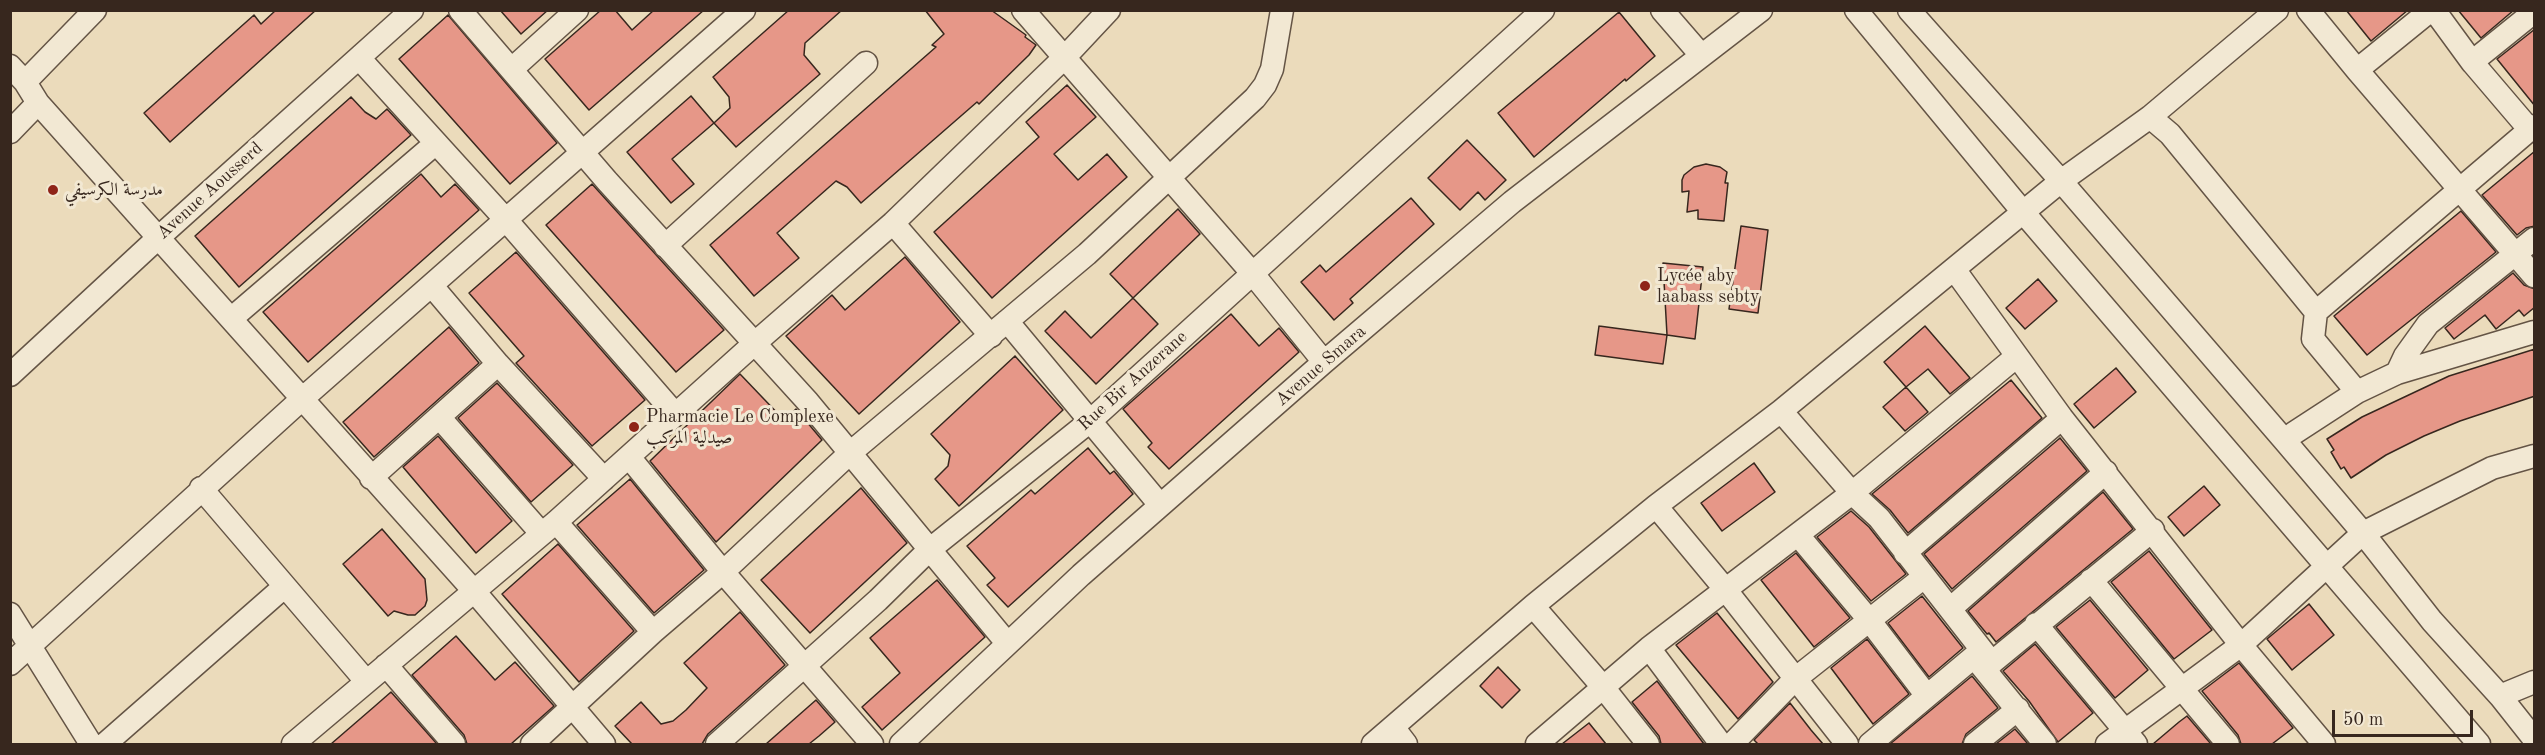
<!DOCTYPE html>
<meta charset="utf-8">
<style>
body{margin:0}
#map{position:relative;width:2545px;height:755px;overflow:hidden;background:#ebdbbb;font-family:"Old Standard TT",serif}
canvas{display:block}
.frame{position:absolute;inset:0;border:12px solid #37271e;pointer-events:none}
.scale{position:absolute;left:2332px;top:710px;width:141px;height:27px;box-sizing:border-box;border:3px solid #37271e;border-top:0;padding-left:8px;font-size:18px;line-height:21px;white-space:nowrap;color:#37271e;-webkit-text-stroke:4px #f2e8d3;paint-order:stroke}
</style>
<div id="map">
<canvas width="2545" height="755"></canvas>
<div class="frame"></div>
<div class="scale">50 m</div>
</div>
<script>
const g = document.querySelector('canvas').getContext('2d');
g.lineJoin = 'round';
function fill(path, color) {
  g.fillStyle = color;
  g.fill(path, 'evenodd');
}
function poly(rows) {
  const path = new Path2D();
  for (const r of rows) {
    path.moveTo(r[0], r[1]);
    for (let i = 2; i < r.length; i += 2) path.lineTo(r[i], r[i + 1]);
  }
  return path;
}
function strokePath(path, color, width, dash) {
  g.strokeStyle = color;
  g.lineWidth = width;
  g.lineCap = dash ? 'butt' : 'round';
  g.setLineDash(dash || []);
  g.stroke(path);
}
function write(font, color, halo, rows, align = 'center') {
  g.font = font + ' "Old Standard TT",Amiri,serif';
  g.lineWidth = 6;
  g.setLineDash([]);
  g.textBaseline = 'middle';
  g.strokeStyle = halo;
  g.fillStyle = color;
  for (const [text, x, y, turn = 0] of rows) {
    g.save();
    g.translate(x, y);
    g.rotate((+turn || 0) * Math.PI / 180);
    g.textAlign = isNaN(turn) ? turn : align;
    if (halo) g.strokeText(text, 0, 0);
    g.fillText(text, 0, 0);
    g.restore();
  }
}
const building = poly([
 [276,10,316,10,170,142,144,113,254,15,261,24,276,10],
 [500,10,548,10,521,34,500,10],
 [601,10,615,10,632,30,654,10,704,10,589,110,545,59,601,10],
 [789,10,842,10,805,43,804,55,820,74,736,147,714,123,730,108,729,97,713,77,789,10],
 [925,10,991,10,1026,35,1025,37,1036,45,1029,55,979,104,977,102,861,203,847,187,836,181,777,233,799,258,754,296,710,245,936,47,932,45,944,34,925,10],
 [2346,10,2408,10,2371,41,2346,10],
 [2458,10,2514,10,2481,38,2458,10],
 [1619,12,1655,56,1626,81,1625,79,1534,157,1498,113,1619,12],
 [448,15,557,143,510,184,399,59,448,15],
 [2535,29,2535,106,2497,59,2535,29],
 [1067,85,1096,117,1054,154,1078,180,1107,154,1127,177,992,298,934,232,1039,137,1026,122,1067,85],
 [691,96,714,123,672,159,694,184,671,203,627,152,691,96],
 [351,97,365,112,376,119,387,109,411,135,239,287,195,236,351,97],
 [1467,140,1506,180,1485,200,1478,192,1460,210,1428,178,1467,140],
 [2535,151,2535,226,2526,228,2517,235,2482,195,2535,151],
 [1706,164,1720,167,1727,172,1725,183,1728,183,1724,221,1698,219,1698,210,1687,212,1689,191,1682,192,1682,180,1684,175,1694,167,1706,164],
 [421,174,441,197,455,184,479,210,308,362,263,312,421,174],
 [592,184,724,330,676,372,546,225,592,184],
 [1411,198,1434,224,1350,299,1353,303,1334,320,1301,282,1320,265,1326,272,1411,198],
 [1178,209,1200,234,1133,298,1110,274,1178,209],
 [2461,211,2496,252,2367,355,2334,316,2461,211],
 [1741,226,1768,230,1758,313,1729,309,1741,226],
 [516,252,645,400,592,446,516,363,524,356,469,293,516,252],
 [905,257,960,322,859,414,786,336,832,295,845,310,905,257],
 [1663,263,1703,267,1695,339,1667,335,1663,263],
 [2513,273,2524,285,2535,289,2535,307,2524,316,2519,310,2496,329,2485,315,2454,339,2445,328,2513,273],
 [2038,279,2057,301,2025,329,2006,308,2038,279],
 [1133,298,1158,324,1096,384,1045,331,1065,311,1091,338,1133,298],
 [1231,314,1259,346,1279,328,1299,352,1169,469,1148,447,1152,443,1123,409,1231,314],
 [1599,326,1667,335,1663,364,1595,355,1599,326],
 [1925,326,1970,378,1950,394,1928,369,1906,387,1884,362,1925,326],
 [449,327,479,363,374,457,343,422,449,327],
 [2535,349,2535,396,2460,421,2424,436,2386,455,2351,478,2344,467,2341,469,2331,452,2334,450,2327,439,2362,417,2449,376,2535,349],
 [1015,356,1063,410,959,506,935,479,948,466,950,455,931,434,1015,356],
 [2116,368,2136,392,2094,428,2074,404,2116,368],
 [740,374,784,420,796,409,822,440,716,542,650,461,740,374],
 [2011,380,2042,418,1908,533,1890,510,1872,494,2011,380],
 [497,383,573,465,531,502,458,418,497,383],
 [1906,387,1928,412,1905,431,1883,407,1906,387],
 [438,436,512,521,476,553,403,467,438,436],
 [2060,438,2087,471,1952,589,1924,554,2060,438],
 [1088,448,1110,474,1114,471,1133,494,1008,607,987,585,995,578,967,546,1031,490,1035,494,1088,448],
 [1754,463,1775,492,1722,531,1701,503,1754,463],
 [630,479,704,570,654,613,577,525,630,479],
 [2204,486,2220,505,2184,536,2168,517,2204,486],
 [861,488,907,543,810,633,761,580,861,488],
 [2103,492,2133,529,1996,642,1989,633,1987,634,1968,611,2103,492],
 [1851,511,1869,527,1906,574,1871,601,1817,537,1851,511],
 [382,529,425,579,427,600,425,606,415,615,408,615,394,611,388,616,343,564,382,529],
 [558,544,634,631,579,682,502,594,558,544],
 [2149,551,2212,630,2174,659,2111,582,2149,551],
 [1796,553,1850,618,1814,647,1761,580,1796,553],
 [937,580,985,637,882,730,862,707,900,673,870,638,937,580],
 [1922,596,1963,648,1929,677,1888,623,1922,596],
 [2090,600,2148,670,2115,698,2056,627,2090,600],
 [2309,604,2334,635,2292,670,2267,639,2309,604],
 [740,612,785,665,708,734,702,744,632,744,615,726,641,702,661,724,673,721,686,710,707,688,684,663,740,612],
 [1717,613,1773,682,1738,719,1676,645,1717,613],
 [456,636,495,680,515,662,554,706,511,744,467,744,464,735,412,675,456,636],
 [1867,639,1909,694,1873,724,1831,668,1867,639],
 [2035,644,2093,713,2058,742,2029,701,2003,671,2035,644],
 [2239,663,2293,728,2272,744,2241,744,2238,735,2202,691,2239,663],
 [1498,667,1520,690,1502,708,1480,686,1498,667],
 [1972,676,1998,708,1966,734,1962,744,1890,744,1972,676],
 [1657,681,1704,744,1661,744,1659,736,1632,702,1657,681],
 [391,692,437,744,331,744,375,706,391,692],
 [816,700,835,722,819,736,809,744,766,744,816,700],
 [1790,703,1811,730,1823,744,1758,744,1754,740,1790,703],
 [2187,716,2211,744,2153,744,2179,722,2187,716],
 [1589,723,1606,744,1562,744,1589,723],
 [2015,729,2028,744,1996,744,2015,729]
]);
fill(building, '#e69788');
strokePath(building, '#37271e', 1.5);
const minor = poly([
 [460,10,607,181,808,402,1007,643],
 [1023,10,1253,274,1324,362],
 [1662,10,1701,55],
 [1856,10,2023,212,2479,744],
 [1909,10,2061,181,2285,441,2363,533,2432,621,2500,696,2534,739],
 [2308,10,2357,70,2431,10],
 [2434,10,2472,62,2534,12],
 [359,58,507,221,675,414],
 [2472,62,2530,130],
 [10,66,25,82,38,103,474,591,604,744],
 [512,69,577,10],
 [2357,70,2534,276],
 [25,82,95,10],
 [2150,117,2170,134,2316,312],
 [10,132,38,103],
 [893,223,991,336],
 [665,246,866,63],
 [1954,269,2062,418,2241,645,2324,744],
 [432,286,498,364,604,479],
 [232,318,436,143],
 [1007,321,1160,505],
 [2397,373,2405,356,2428,324,2534,239],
 [10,375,158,238,412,10],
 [2357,392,2313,339,2316,312,2534,126],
 [1781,411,1852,493,1879,518,1992,663],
 [440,418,541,533],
 [2285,441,2294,433,2357,392,2397,373,2534,332],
 [629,457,723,572,872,744],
 [371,478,498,364],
 [201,488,366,681],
 [1656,506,1725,589,1847,744],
 [556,522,653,632],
 [1798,535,1870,621,1927,696],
 [1905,553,2062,418],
 [2091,580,2228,744],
 [1533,606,1603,687,1648,744],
 [1950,609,2106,472],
 [10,614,91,744],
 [2036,624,2136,744],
 [1649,648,1721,744],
 [1975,658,2045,744],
 [10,664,302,399,744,10],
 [386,665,454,744],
 [1984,669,2153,530],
 [2500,696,2534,682],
 [1393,727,1406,744],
 [105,744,284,587],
 [293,744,556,522,755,343,893,223,1065,57,1109,10],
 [532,744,653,632,723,572,850,453,1087,254,1255,98,1265,85,1272,69,1282,10],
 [717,744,878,600,929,550,1089,422,1543,10],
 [901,744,1081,575,1324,362,1512,202,1761,10],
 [1373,744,1533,606,1656,506,1781,411,2061,181,2150,117,2277,10],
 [1537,744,1649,648,1852,493,2017,356],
 [1732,744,1795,679,1924,577],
 [1870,744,1982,650],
 [1975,744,2018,709],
 [2107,744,2241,645,2363,533,2492,468,2534,456]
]);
strokePath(minor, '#645445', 25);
strokePath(minor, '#f2e8d3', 22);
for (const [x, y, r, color] of [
 [53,190,6,"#8f2418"],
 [1645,286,6,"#8f2418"],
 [634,427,6,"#8f2418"]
]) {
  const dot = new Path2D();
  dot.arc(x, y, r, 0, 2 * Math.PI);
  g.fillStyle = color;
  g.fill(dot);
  strokePath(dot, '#f2e8d3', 2);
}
write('18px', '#37271e', '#f2e8d3', [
 ["مدرسة الكرسيفي",65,190],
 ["Lycée aby",1657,276],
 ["laabass sebty",1657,297],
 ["Pharmacie Le Complexe",646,417],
 ["صيدلية المركب",646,438]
], 'left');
write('18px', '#37271e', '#f2e8d3', [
 ["Avenue Aousserd",210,191,-42],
 ["Avenue Smara",1321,366,-41],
 ["Rue Bir Anzerane",1133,381,-42]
]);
</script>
